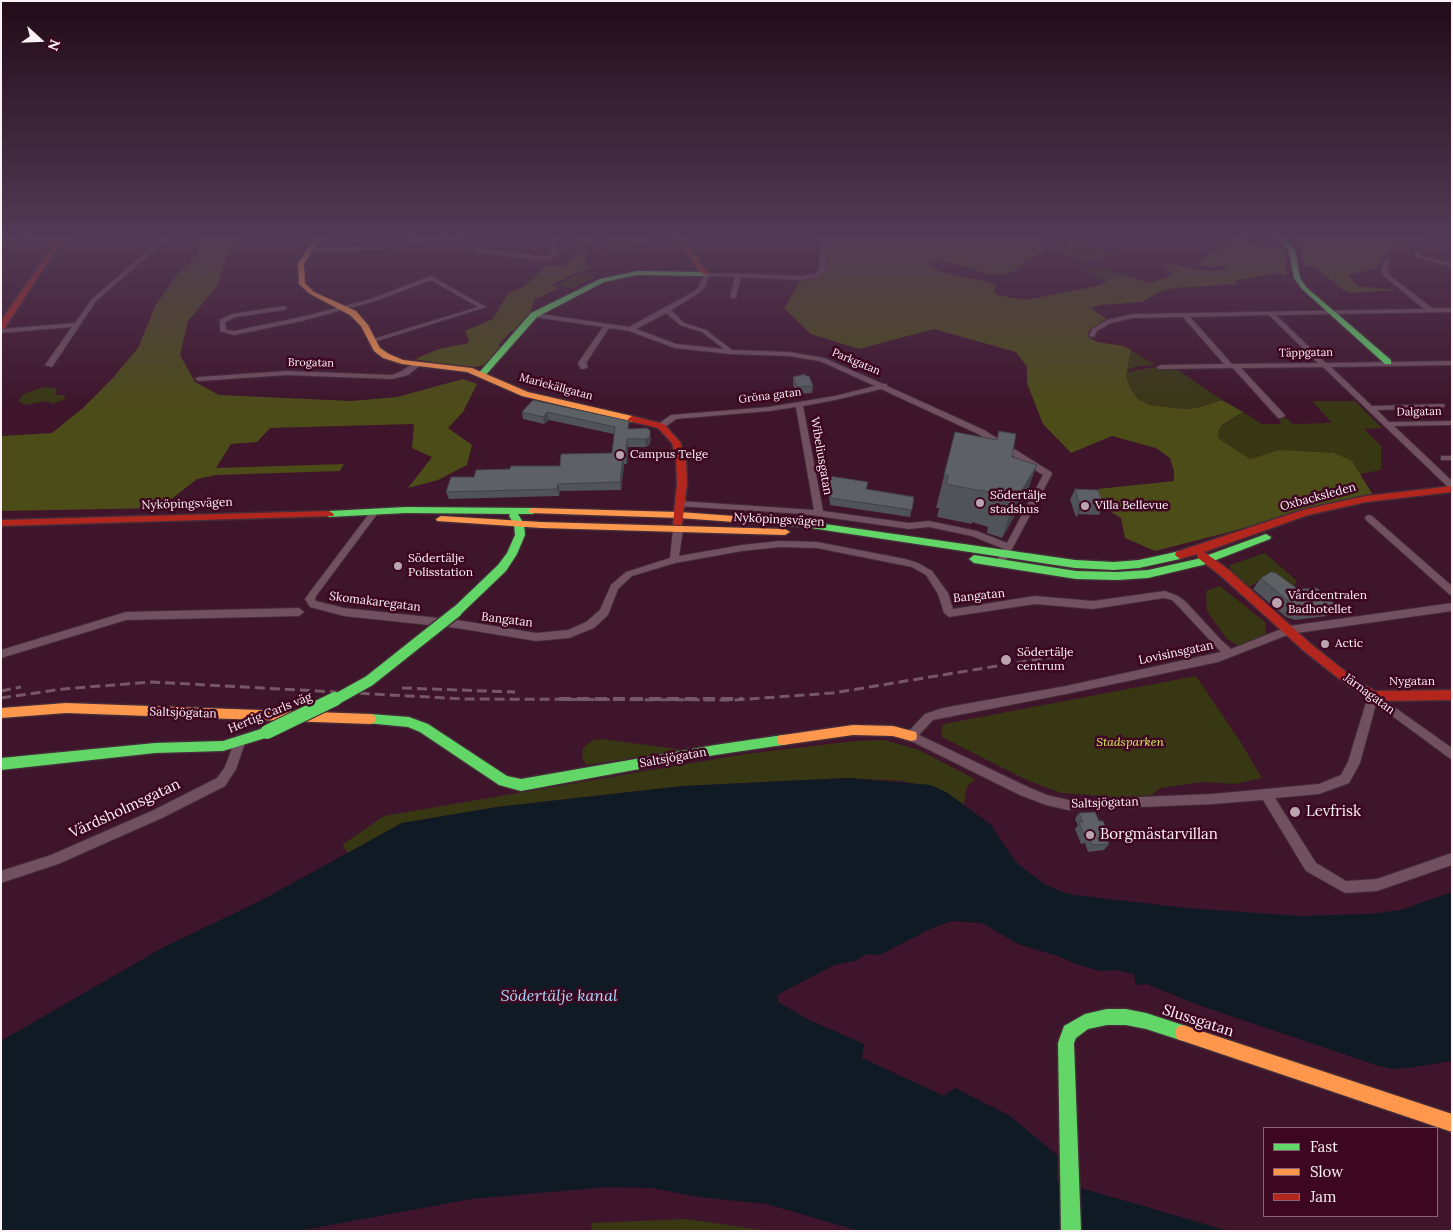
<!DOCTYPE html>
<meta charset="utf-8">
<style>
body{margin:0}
#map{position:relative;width:1453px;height:1232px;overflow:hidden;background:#3e152b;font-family:Lora,serif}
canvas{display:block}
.frame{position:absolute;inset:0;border:2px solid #fcf2f5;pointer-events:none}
.legend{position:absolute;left:1263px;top:1127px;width:175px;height:90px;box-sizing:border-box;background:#3d0621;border:1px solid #896476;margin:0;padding:6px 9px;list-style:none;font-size:15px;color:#fcf2f5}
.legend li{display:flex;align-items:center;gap:10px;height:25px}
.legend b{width:25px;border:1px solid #896476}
.north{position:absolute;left:15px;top:15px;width:50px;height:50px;-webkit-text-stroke:4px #3d0621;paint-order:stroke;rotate:110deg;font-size:14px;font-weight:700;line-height:20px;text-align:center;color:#fcf2f5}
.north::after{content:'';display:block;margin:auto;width:18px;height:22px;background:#fcf2f5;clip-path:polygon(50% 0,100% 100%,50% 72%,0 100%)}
</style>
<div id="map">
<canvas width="1453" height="1232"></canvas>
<div class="frame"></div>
<ul class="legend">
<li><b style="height:6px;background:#63d668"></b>Fast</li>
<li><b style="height:6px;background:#ff974d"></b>Slow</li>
<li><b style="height:6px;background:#b3261e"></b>Jam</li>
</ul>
<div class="north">N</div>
</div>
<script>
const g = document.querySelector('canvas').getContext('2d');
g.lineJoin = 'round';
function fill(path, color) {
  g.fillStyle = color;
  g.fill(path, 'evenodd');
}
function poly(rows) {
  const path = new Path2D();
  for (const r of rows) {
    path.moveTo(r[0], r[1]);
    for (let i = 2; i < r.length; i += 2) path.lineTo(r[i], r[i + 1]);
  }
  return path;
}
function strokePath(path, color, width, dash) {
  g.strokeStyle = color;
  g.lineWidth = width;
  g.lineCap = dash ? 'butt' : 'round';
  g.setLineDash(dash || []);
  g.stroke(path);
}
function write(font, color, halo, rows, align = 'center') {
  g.font = font + ' Lora,serif';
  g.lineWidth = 5;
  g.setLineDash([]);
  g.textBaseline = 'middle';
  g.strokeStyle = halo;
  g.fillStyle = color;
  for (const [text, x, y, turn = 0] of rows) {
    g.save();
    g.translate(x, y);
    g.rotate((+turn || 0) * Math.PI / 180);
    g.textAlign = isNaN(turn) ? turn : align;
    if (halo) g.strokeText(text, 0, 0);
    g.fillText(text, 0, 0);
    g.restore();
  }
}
fill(poly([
 [576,238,593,238,593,241,597,241,597,243,592,243,588,254,570,252,576,247,572,245,576,242,577,240,573,240],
 [609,238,646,238,649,245,631,247,630,251,606,253],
 [1077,241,1098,250,1118,254,1088,262,1080,261,1057,251,1059,249,1057,247,1068,245,1068,242],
 [1098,264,1113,272,1120,274,1103,280,1084,270],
 [582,272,595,277,570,289,557,284],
 [1131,350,1155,365,1139,366,1129,369,1128,372,1156,367,1178,370,1222,400,1201,407,1185,409,1149,405,1138,399,1130,388,1126,375],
 [44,387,55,388,57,391,55,395,63,395,66,397,63,400,53,404,47,401,25,405,18,401,23,394],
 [1312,401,1355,401,1382,428,1364,429,1381,446,1381,470,1360,474,1352,461,1279,450,1250,459,1218,438,1219,430,1223,425,1243,412,1262,424,1281,424,1279,419,1286,418,1293,424,1332,423],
 [1265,553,1297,581,1287,596,1267,582,1258,581,1250,587,1232,575,1230,565],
 [1220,586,1266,623,1265,636,1239,646,1227,639,1207,611,1206,591],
 [1196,676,1241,743,1262,778,1235,784,1202,782,1160,788,1152,795,1118,797,1061,793,1029,781,987,760,942,737,941,732,943,725,949,723],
 [602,739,684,750,586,765,582,757,583,748,593,740],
 [884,740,919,750,975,779,966,788,964,805,946,792,903,781,848,778,683,786,497,807,402,823,348,853,342,845,384,816,745,754,856,741],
 [687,1219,768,1231,592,1231,591,1223]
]), '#383714');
fill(poly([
 [201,238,239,238,226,258,218,285,188,321,180,355,195,382,219,395,351,401,397,397,463,379,477,384,463,412,448,428,472,445,467,465,438,480,408,488,432,457,412,448,414,424,270,428,257,442,231,444,216,468,344,464,340,471,216,475,197,479,160,508,1,511,1,436,52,433,83,408,112,379,138,348,155,306,176,276,196,256],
 [823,238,1039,238,1046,250,1024,262,1018,269,1006,274,996,273,993,275,941,260,929,261,929,265,941,272,988,282,996,286,994,291,997,295,1025,300,1097,286,1108,282,1103,280,1120,274,1150,283,1170,276,1172,273,1164,266,1169,263,1208,271,1225,270,1227,267,1220,266,1213,268,1197,266,1209,254,1235,240,1232,238,1241,238,1246,242,1285,249,1286,276,1277,273,1233,281,1239,284,1174,288,1159,292,1142,302,1100,305,1091,308,1106,319,1089,330,1088,337,1097,342,1124,346,1131,350,1126,375,1130,388,1138,399,1149,405,1185,409,1201,407,1222,400,1243,412,1222,425,1219,430,1218,438,1250,459,1279,450,1334,453,1352,461,1373,495,1155,551,1125,538,1121,518,1100,505,1098,489,1174,481,1174,471,1170,458,1156,448,1112,436,1071,453,1043,424,1027,383,1027,367,1016,352,934,329,859,349,811,334,784,308,802,278,813,277,823,268],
 [1297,238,1427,238,1396,245,1380,260,1377,268,1348,275,1358,286,1396,290,1351,293,1342,289,1318,269,1304,265,1302,252],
 [578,253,588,255,584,263,591,268,576,273,551,285,558,288,541,297,535,298,528,318,518,332,511,331,498,346,505,347,489,363,477,367,452,366,415,359,439,349,468,343,469,340,465,331,493,319,508,293,525,286,546,266,564,266]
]), '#4c4c18');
fill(poly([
 [848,778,931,785,946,792,990,824,1015,861,1028,872,1046,885,1062,892,1075,895,1186,908,1299,916,1369,914,1401,910,1452,892,1452,1061,1407,1068,1391,1069,1379,1066,1201,1006,1147,984,1136,985,1134,974,1117,970,1100,971,1076,964,1058,956,1018,944,982,923,952,921,932,928,880,955,867,954,855,961,834,965,777,995,778,1002,809,1020,864,1044,862,1058,944,1096,955,1088,1010,1116,1057,1155,1057,1181,1229,1231,859,1231,767,1204,699,1197,653,1188,607,1187,471,1199,298,1231,1,1231,1,1041,164,947,260,901,402,823,497,807,683,786]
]), '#0f1a24');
const street = poly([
 [5,238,13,238,1,243,1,239,5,238],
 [163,238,169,238,96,301,52,367,45,365,72,327,1,333,1,329,75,323,92,299,163,238],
 [430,238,442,238,382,249,307,253,304,251,307,249,382,245,430,238],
 [446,238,453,238,478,248,546,257,553,252,550,248,553,238,559,238,556,248,559,252,552,259,546,261,477,252,446,238],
 [820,238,826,238,826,268,819,277,802,280,741,277,736,297,733,299,730,297,735,277,709,276,705,287,699,293,671,310,684,323,706,330,732,350,789,352,824,358,883,384,887,384,887,386,984,430,1051,472,1052,474,1004,564,1001,565,996,562,1004,549,972,536,929,527,909,529,803,514,677,506,676,504,680,501,814,510,796,407,769,411,676,419,664,428,658,428,658,424,671,415,769,407,835,396,875,386,820,361,789,356,730,354,675,348,629,331,609,328,586,363,588,367,584,369,581,369,578,363,603,327,534,317,531,315,534,313,629,327,695,291,699,286,705,273,802,276,815,274,820,268,820,238],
 [666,313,680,325,702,332,724,349,676,344,636,329,666,313],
 [881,389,978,434,1043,475,1007,543,977,531,929,521,909,523,823,511,803,406,835,400,881,389],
 [1416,252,1420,252,1420,255,1422,256,1452,263,1452,267,1415,257,1416,252],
 [1385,260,1390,261,1387,271,1389,275,1432,308,1452,308,1452,312,1276,315,1326,363,1452,361,1452,365,1331,367,1372,406,1444,404,1445,406,1441,408,1377,410,1389,422,1452,421,1452,425,1394,426,1452,481,1452,489,1449,488,1323,367,1241,368,1284,414,1285,416,1281,418,1278,418,1233,368,1158,369,1157,367,1161,365,1224,364,1183,317,1133,318,1111,323,1097,331,1094,337,1089,336,1092,329,1107,320,1133,314,1424,309,1385,277,1381,271,1385,260],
 [1269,315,1318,363,1232,364,1190,317,1269,315],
 [431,276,486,307,374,342,370,342,370,340,478,307,431,280,375,301,302,321,234,335,220,331,220,320,232,314,284,306,287,308,284,310,236,317,225,322,226,330,234,331,301,317,371,299,431,276],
 [415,362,422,364,408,375,392,379,287,375,199,381,195,379,199,377,287,371,392,375,402,371,415,362],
 [1441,456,1452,456,1452,460,1441,460,1441,456],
 [374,510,378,513,316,596,315,599,316,601,344,608,457,620,536,633,568,630,586,622,600,610,611,585,626,572,670,558,673,530,678,527,683,530,679,556,742,545,780,541,817,542,905,559,918,563,932,571,948,593,953,609,1035,596,1093,601,1165,591,1178,596,1185,601,1221,640,1231,649,1289,626,1452,603,1452,611,1290,634,1218,662,1066,694,943,718,933,720,919,735,1028,787,1047,795,1068,800,1213,794,1319,784,1341,775,1348,762,1368,696,1369,693,1373,692,1452,748,1452,760,1376,704,1360,763,1349,783,1319,794,1275,798,1316,863,1346,881,1377,879,1452,853,1452,865,1377,891,1345,893,1306,871,1263,800,1213,804,1068,810,1046,805,1020,795,907,739,905,736,907,733,925,714,943,708,1066,686,1221,652,1179,607,1172,600,1164,598,1093,609,1035,604,949,617,944,613,938,594,926,575,912,567,817,548,780,547,742,551,675,563,632,576,618,589,608,615,594,628,569,638,536,641,457,628,344,616,310,607,305,599,310,592,371,511,374,510],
 [1369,515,1372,516,1452,586,1452,595,1449,594,1366,520,1365,518,1366,516,1369,515],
 [299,608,304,612,299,616,126,620,1,658,1,650,126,612,299,608],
 [239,738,243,740,245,743,236,769,225,786,162,818,58,864,1,883,1,871,51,855,154,810,217,778,225,767,235,740,239,738]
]);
const fast = poly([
 [1277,238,1283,238,1295,250,1300,278,1306,287,1391,360,1391,364,1385,364,1302,289,1294,278,1289,251,1277,238],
 [637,271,707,272,710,274,707,276,637,275,604,282,537,317,484,377,477,375,531,313,600,279,637,271],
 [406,507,533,508,538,511,533,514,518,514,524,524,525,535,517,554,506,571,460,615,456,616,450,612,452,609,498,565,507,553,515,535,514,524,509,516,510,514,406,513,329,517,324,514,329,511,406,507],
 [762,518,804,521,1075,560,1114,562,1139,560,1180,551,1185,555,1180,559,1139,568,1114,570,1075,568,804,527,758,523,757,521,762,518],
 [1266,534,1271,537,1270,539,1203,565,1148,578,1117,580,1076,579,974,563,969,559,974,555,1076,571,1117,572,1148,570,1197,559,1266,534],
 [370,714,409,717,428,724,507,776,521,779,715,745,783,735,788,736,789,740,788,744,783,745,715,755,521,791,499,785,420,732,408,727,366,723,364,719,366,715,370,714],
 [267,727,272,728,273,732,272,736,223,751,155,753,1,770,1,758,155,743,223,741,267,727],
 [1107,1009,1126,1009,1146,1013,1189,1027,1191,1033,1189,1039,1183,1041,1146,1029,1126,1025,1107,1025,1088,1029,1076,1038,1074,1043,1081,1231,1061,1231,1058,1043,1064,1026,1085,1014,1107,1009]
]);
const slow = poly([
 [318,238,325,238,316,244,304,264,305,283,314,292,356,311,368,325,380,348,389,354,403,360,472,368,528,392,632,416,636,419,632,422,522,396,467,372,402,364,383,358,374,351,361,326,350,315,310,294,299,284,298,264,312,242,318,238],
 [533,508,679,512,762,518,767,521,762,524,679,518,530,513,528,511,530,509,533,508],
 [441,516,541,522,785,529,790,532,785,535,541,528,437,521,436,519,441,516],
 [66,703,370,714,374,715,376,719,374,723,370,724,66,713,1,718,1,708,66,703],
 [853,725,893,726,916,732,917,736,916,740,911,741,893,736,853,735,783,745,778,744,777,740,778,736,783,735,853,725],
 [1183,1025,1452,1114,1452,1132,1183,1041,1177,1039,1175,1033,1177,1027,1183,1025]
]);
const jam = poly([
 [28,238,69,238,57,248,4,329,1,329,1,321,53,246,58,242,31,240,28,238],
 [678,238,684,238,703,268,710,274,709,275,705,275,698,270,678,238],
 [632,416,664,424,680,442,686,459,687,484,682,525,674,525,673,523,677,484,676,459,672,443,658,428,629,421,628,419,632,416],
 [1452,486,1452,492,1366,502,1308,515,1204,552,1229,570,1312,645,1355,679,1375,691,1452,690,1452,700,1373,701,1369,699,1347,685,1304,651,1221,576,1198,558,1197,554,1180,559,1175,555,1176,552,1306,509,1366,496,1452,486],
 [329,511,334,514,333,516,1,526,1,520,329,511]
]);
strokePath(street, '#442c38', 2);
strokePath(fast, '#442c38', 3);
strokePath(slow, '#442c38', 3);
strokePath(jam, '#442c38', 3);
fill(street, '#715060');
fill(fast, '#63d668');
fill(slow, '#ff974d');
fill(jam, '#b3261e');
strokePath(poly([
 [402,688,515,692],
 [1,691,21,687],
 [1,698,63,689,152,682,465,699,734,700,833,693,1070,654]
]), '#755766', 3, [10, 5]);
strokePath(poly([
 [559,699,743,699]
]), '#755766', 4, [12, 6]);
const fastBridgeFar1 = poly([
 [333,701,369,681,456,612]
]);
const fastBridge = poly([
 [267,732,335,699]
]);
strokePath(fastBridgeFar1, '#442c38', 14, []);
strokePath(fastBridge, '#442c38', 16, []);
strokePath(fastBridgeFar1, '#63d668', 11);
strokePath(fastBridge, '#63d668', 14);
fill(poly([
 [805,376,813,386,812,393,796,394,793,384,793,377],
 [533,400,629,429,651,438,650,444,646,447,628,447,627,464,624,464,621,490,560,491,559,496,449,499,446,492,474,477,510,469,560,466,612,453,614,434,549,420,544,424,523,419,522,412],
 [999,431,1012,457,1025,498,1002,538,987,533,988,527,972,522,972,524,937,517,939,508,936,508,955,432,996,440],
 [829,476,867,489,914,497,910,517,830,505,828,483],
 [1075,489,1104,504,1099,515,1079,514,1076,517,1070,500],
 [1261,578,1295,587,1336,605,1327,616,1295,620,1286,617,1253,589],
 [1079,813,1110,836,1107,839,1109,844,1104,850,1088,852,1085,843,1081,844,1075,829,1078,825,1075,819]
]), '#505357');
fill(poly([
 [547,412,549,420,544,424,543,417],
 [650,430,650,444,646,447,645,439],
 [627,439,628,447,627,464,626,457],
 [623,457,624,464,621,490,620,482],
 [1037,465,1025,498,1002,538,1013,505],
 [558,484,560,491,559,496,557,489],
 [1084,503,1079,514,1076,517,1080,506]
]), '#414347');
const building = poly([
 [805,374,805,376,809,376,813,386,797,387,793,377,805,374],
 [533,400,629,421,628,429,646,428,650,430,650,437,645,439,627,439,626,457,623,457,620,482,558,484,557,489,446,492,451,477,474,477,476,470,510,469,511,466,560,466,561,454,612,453,615,427,547,412,543,417,522,412,533,400],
 [999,431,1016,434,1012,457,1037,465,1013,505,997,500,1000,495,981,490,981,491,946,484,948,475,944,475,955,432,997,440,999,431],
 [829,476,868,482,866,489,914,497,912,510,831,498,829,476],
 [1075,489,1098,490,1104,504,1084,503,1080,506,1075,489],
 [1271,572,1276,573,1295,587,1302,589,1317,588,1336,605,1304,609,1294,606,1261,578,1271,572],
 [1095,812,1099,821,1103,821,1110,836,1105,836,1109,844,1092,845,1089,837,1085,837,1079,822,1083,822,1079,813,1095,812]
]);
fill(building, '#5d6065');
strokePath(building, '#414347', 1);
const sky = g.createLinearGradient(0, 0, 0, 410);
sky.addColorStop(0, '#220c18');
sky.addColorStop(0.58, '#523b55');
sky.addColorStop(1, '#523b5500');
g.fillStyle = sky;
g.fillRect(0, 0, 1453, 410);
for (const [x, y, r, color] of [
 [620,455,5,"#baa5ae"],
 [980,503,5,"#baa5ae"],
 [1085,506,5,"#baa5ae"],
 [398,566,5,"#baa5ae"],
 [1277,603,6,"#baa5ae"],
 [1325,644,5,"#baa5ae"],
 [1006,660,6,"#baa5ae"],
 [1295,812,6,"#baa5ae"],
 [1090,835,5,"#baa5ae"]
]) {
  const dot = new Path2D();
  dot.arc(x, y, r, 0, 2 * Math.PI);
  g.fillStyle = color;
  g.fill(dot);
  strokePath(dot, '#3d0621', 2);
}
write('11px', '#fcf2f5', '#3d0621', [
 ["Täppgatan",1306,353,-1],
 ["Parkgatan",856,362,23],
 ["Brogatan",311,363,1],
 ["Mariekällgatan",556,387,15],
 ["Gröna gatan",770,396,-7],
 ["Dalgatan",1419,412,-1]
]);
write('12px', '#fcf2f5', '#3d0621', [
 ["Campus Telge",630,455],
 ["Södertälje",990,496],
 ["stadshus",990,510],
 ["Villa Bellevue",1095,506],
 ["Södertälje",408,559],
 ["Polisstation",408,573],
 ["Vårdcentralen",1288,596],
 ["Badhotellet",1288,610],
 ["Actic",1335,644],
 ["Södertälje",1017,653],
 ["centrum",1017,667]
], 'left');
write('12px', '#fcf2f5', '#3d0621', [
 ["Wibeliusgatan",821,456,80],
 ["Oxbacksleden",1318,497,-15],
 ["Nyköpingsvägen",187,504,-2],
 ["Nyköpingsvägen",779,520,3],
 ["Bangatan",979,596,-6],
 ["Skomakaregatan",375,602,7],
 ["Bangatan",507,620,7],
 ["Lovisinsgatan",1176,653,-12],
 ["Nygatan",1412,682],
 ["Järnagatan",1369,694,36],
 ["Saltsjögatan",183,713,2],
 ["Hertig Carls väg",270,713,-22],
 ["Saltsjögatan",673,758,-10],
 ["Saltsjögatan",1105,803,-2]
]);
write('italic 12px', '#dbed54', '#3d0621', [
 ["Stadsparken",1130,743]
]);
write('15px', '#fcf2f5', '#3d0621', [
 ["Värdsholmsgatan",125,809,-25],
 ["Slussgatan",1198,1021,18]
]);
write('15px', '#fcf2f5', '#3d0621', [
 ["Levfrisk",1306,812],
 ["Borgmästarvillan",1100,835]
], 'left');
write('italic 16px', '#a8dcfb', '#3d0621', [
 ["Södertälje kanal",559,996]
]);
</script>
